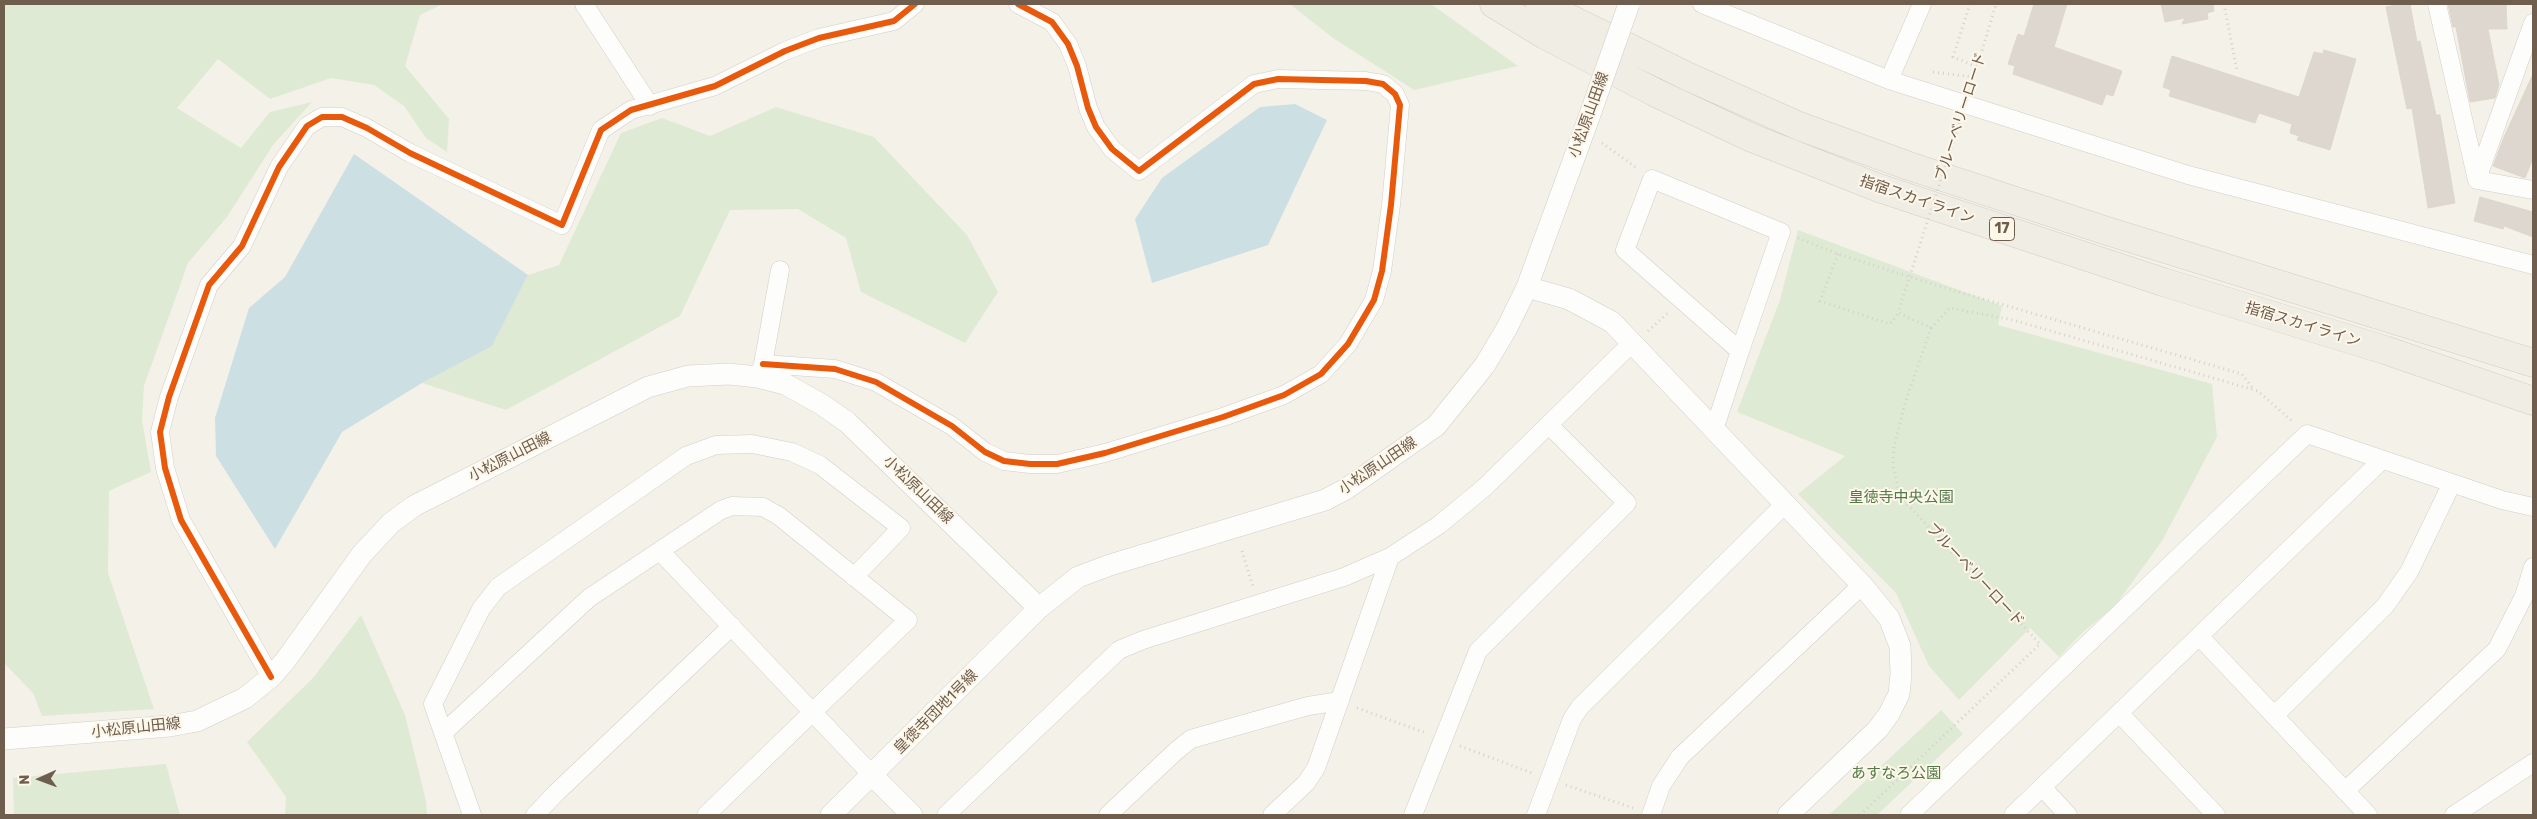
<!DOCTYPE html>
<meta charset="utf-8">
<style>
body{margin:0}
#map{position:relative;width:2537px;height:819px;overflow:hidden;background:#f4f1e9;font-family:Rubik,sans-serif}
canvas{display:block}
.frame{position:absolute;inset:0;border:5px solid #6f5d4d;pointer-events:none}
.north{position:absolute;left:15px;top:754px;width:50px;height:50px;-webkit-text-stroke:4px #fdf7ea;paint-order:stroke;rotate:268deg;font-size:14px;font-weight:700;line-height:20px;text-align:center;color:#6f5d4d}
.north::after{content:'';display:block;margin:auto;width:18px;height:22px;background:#6f5d4d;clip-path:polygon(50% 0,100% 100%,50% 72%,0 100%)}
</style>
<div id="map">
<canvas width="2537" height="819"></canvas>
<div class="frame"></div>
<div class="north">N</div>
</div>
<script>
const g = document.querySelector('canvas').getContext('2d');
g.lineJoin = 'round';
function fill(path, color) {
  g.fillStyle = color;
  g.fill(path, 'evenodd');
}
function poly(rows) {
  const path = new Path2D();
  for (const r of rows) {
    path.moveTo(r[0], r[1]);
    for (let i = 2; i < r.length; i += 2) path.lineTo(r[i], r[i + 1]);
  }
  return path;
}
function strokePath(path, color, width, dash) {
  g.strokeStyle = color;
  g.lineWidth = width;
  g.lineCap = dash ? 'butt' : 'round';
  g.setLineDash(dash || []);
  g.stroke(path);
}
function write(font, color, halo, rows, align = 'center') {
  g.font = font + ' Rubik,"Noto Sans JP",sans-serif';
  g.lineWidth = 4;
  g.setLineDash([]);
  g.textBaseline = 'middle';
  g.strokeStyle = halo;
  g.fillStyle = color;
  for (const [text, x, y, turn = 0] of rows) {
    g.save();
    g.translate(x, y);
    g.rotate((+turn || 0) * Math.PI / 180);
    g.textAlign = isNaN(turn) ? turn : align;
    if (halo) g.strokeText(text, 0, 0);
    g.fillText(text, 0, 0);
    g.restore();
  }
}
fill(poly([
 [4,4,443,4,420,15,405,66,449,119,447,152,426,138,404,106,374,85,331,78,270,99,218,59,177,108,241,148,270,112,312,102,273,145,227,217,188,263,144,386,142,420,151,472,109,491,108,573,154,709,42,716,33,693,4,663],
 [1290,4,1431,4,1518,66,1414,90,1333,38],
 [776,107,874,137,967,235,998,292,965,343,861,292,846,238,798,209,730,210,680,316,506,410,422,383,492,345,528,275,559,265,621,133,662,118,710,136],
 [1798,230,2002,306,1998,325,2212,384,2217,437,2162,541,2115,606,2083,632,2059,657,2030,628,1959,700,1929,666,1896,593,1798,494,1845,456,1737,412,1780,300],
 [361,615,405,715,426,801,427,815,285,815,286,797,247,742,313,678],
 [1941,710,1963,734,1877,815,1829,815],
 [166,764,180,815,14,815,13,778]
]), '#dfead5');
fill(poly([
 [1295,104,1327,120,1268,245,1152,283,1135,219,1162,178,1260,107],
 [354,154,528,275,492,346,422,383,342,432,275,549,216,456,215,418,249,308,285,277]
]), '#ccdfe3');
const building = poly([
 [2034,4,2067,4,2054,47,2122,71,2113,96,2106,94,2102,105,2013,74,2015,66,2008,64,2018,34,2024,36,2034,4],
 [2161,4,2213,4,2214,11,2207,13,2208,19,2182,24,2185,18,2165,22,2161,4],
 [2402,4,2410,4,2417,42,2420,41,2436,115,2440,115,2455,203,2428,208,2412,108,2407,109,2386,7,2402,4],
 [2448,4,2506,4,2507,29,2488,29,2499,85,2495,98,2470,102,2456,27,2453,27,2448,4],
 [2324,50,2356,59,2330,150,2297,140,2299,136,2290,133,2292,124,2259,113,2255,123,2169,96,2171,90,2163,87,2172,56,2299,97,2314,52,2323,54,2324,50],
 [2533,74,2533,158,2525,178,2493,166,2504,137,2533,74],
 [2480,197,2533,212,2533,237,2504,226,2503,229,2474,221,2480,197]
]);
fill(building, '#ddd7cf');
strokePath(building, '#ddd6cc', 1);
const minor = poly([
 [584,4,650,106],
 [1702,4,1889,80,2188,175,2533,265],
 [2437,4,2477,180,2533,190],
 [1889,80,1922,4],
 [2477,179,2533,23],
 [763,364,835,369,876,382,952,426,985,452,1004,461,1030,464,1057,464,1105,453,1223,417,1284,395,1321,374,1348,344,1374,300,1382,271,1391,205,1400,105,1395,94,1383,84,1366,81,1278,79,1254,84,1139,171,1112,149,1096,127,1088,108,1077,66,1068,44,1052,22,1018,4],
 [759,375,763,364,780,270],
 [1714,430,1740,351,1625,250,1652,179,1781,232,1740,351],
 [660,551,873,776],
 [2199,636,2368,815],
 [271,677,181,520,165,468,160,432,169,397,209,285,242,246,279,167,307,126,322,117,342,117,367,128,410,153,562,225,601,130,631,110,715,86,785,51,819,38,894,21,915,4],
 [2119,713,2216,815],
 [2274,716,2385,606,2409,572,2452,483],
 [443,733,589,598,721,510,732,506,763,507,779,516,908,620,706,815],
 [2042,787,2068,815],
 [2345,791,2497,649,2524,596,2533,567],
 [472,815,433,704,481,609,498,587,686,456,716,445,752,444,792,452,820,465,901,528,854,577],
 [535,815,557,792,732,626],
 [946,815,1119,650,1143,640,1344,577,1390,557,1439,525,1485,487,1632,343],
 [1108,815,1176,751,1191,739,1308,706,1340,701],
 [1272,815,1306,783,1316,768,1390,557],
 [1413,815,1478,651,1627,503,1549,425],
 [1536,815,1572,719,1580,707,1785,504],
 [1651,815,1661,786,1680,757,1862,585],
 [1909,815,2307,434,2502,500,2533,507],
 [2013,815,2382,460],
 [2454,815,2533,763]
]);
const tertiary = poly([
 [1527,287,1569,299,1612,322,1862,585,1889,618,1900,646,1901,674,1899,694,1889,714,1878,729,1788,815],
 [4,739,170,726,197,721,245,698,271,677,285,661,362,554,391,523,414,506,648,387,688,376,729,374,758,377,785,384,821,404,847,422,1039,608],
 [873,776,912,815],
 [831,815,1039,608,1078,577,1110,565,1325,500,1346,489,1436,426,1485,365,1507,328,1527,287,1587,123]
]);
const primary = poly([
 [1494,4,1545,35,1654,92,1752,138,1879,188,2163,282,2385,350,2533,401],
 [1540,4,1689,77,1799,126,1909,166,2104,230,2533,363]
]);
strokePath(minor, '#d3cec7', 19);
strokePath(tertiary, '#d3cec7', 22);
strokePath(primary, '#d3cdc6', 29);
strokePath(poly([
 [1970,4,1953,57,1977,67],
 [2224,4,2237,71],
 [1933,72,1974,77],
 [1972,84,1996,4],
 [1602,143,1638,169],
 [1798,238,1838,254,1942,287,2242,374,2254,390],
 [1838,254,1820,301,1890,324,1899,313],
 [1931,328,1950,308,2013,320,2258,391,2293,422],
 [1648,331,1669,312],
 [1242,551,1253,587],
 [1357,708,1426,733],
 [1460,746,1532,773],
 [1566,785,1633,808],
 [1860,815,2040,644,1908,505,1898,487,1893,466,1894,447,1905,403,1931,328,1899,313,1902,300]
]), '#d6d0ca', 3, [1, 4]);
strokePath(minor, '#fdfdfc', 18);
strokePath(tertiary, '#fdfdfc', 21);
strokePath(primary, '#f0ede5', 28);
const tertiaryBridge = poly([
 [1587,123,1629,4]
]);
strokePath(tertiaryBridge, '#d3cec7', 22, []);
strokePath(poly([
 [1902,300,1972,84]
]), '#d6d0ca', 3, [1, 4]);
strokePath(tertiaryBridge, '#fdfdfc', 21);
strokePath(poly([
 [763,364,835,369,876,382,952,426,985,452,1004,461,1030,464,1057,464,1105,453,1223,417,1284,395,1321,374,1348,344,1374,300,1382,271,1391,205,1400,105,1395,94,1383,84,1366,81,1278,79,1254,84,1139,171,1112,149,1096,127,1088,108,1077,66,1068,44,1052,22,1018,4],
 [271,677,181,520,165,468,160,432,169,397,209,285,242,246,279,167,307,126,322,117,342,117,367,128,410,153,562,225,601,130,631,110,715,86,785,51,819,38,894,21,915,4]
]), '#e8590c', 6);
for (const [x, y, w] of [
 [2002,229,25]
]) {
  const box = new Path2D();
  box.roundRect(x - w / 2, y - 11.5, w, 23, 4);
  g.fillStyle = '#fdf7ea';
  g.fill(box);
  strokePath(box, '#6f5d4d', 1);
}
write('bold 14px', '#6f5d4d', null, [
 ["17",2002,229]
]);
write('15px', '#6f5d4d', '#fdf7ea', [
 ["小松原山田線",1589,115,-70],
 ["ブルーベリーロード",1961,117,-72],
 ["指宿スカイライン",1917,200,19],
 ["指宿スカイライン",2303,325,17],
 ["小松原山田線",510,457,-27],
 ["小松原山田線",1378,466,-34],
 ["小松原山田線",918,490,44],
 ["ブルーベリーロード",1975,575,47],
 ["皇徳寺団地1号線",936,712,-45],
 ["小松原山田線",136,728,-6]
]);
write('15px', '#527a49', '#fdf7ea', [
 ["皇徳寺中央公園",1901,498],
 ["あすなろ公園",1896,774]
]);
</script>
